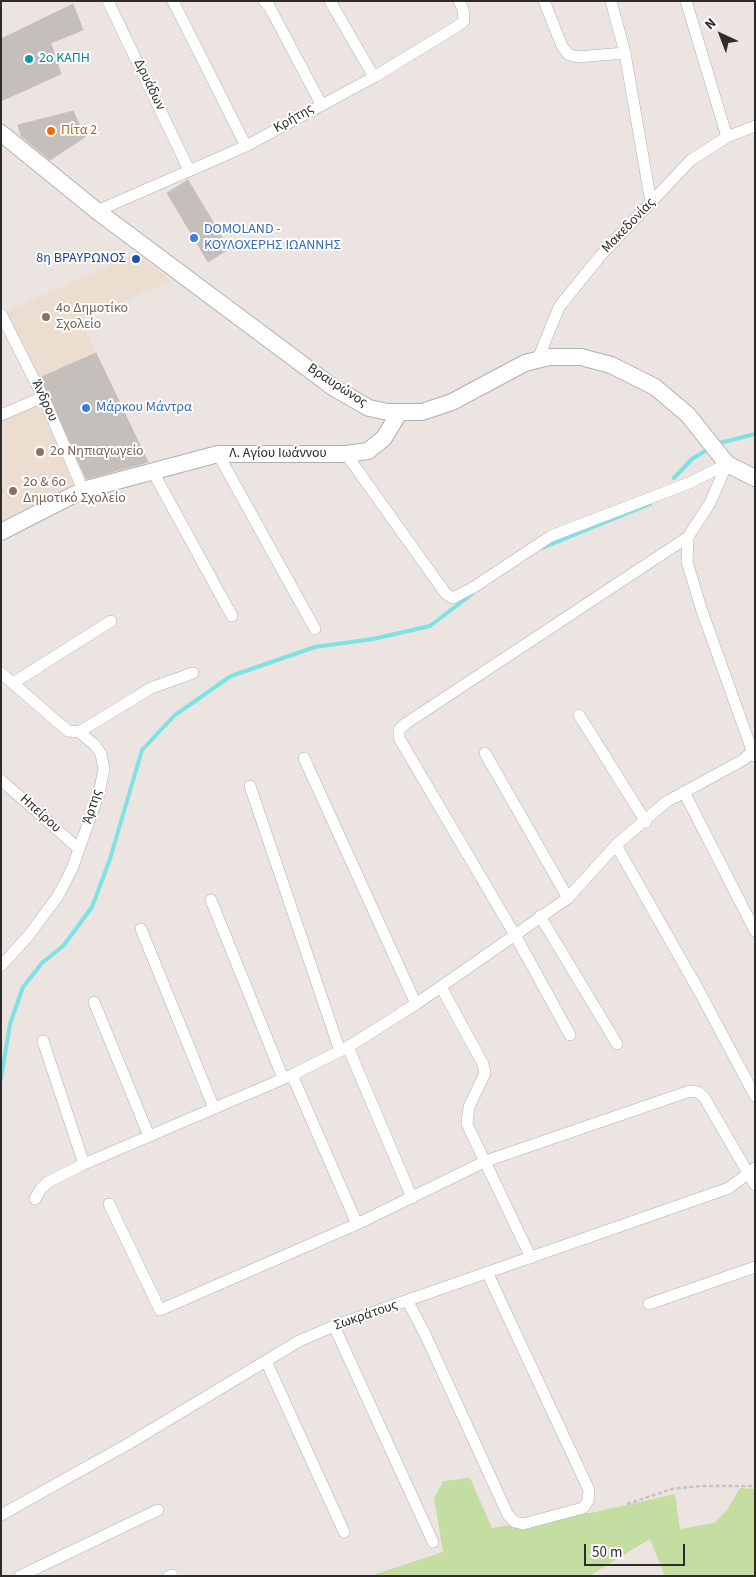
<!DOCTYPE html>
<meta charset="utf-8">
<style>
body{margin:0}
#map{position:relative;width:756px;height:1577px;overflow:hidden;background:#ece4e0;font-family:"Source Sans 3",sans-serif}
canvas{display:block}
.frame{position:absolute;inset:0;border:2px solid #2c2c2c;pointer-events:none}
.north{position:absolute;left:696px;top:10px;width:50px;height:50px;-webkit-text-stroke:4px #fff;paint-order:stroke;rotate:317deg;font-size:14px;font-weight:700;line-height:20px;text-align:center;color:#2c2c2c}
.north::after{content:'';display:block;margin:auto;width:18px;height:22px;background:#2c2c2c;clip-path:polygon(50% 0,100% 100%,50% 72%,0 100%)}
.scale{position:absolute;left:584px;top:1544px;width:101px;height:22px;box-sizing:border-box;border:2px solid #2c2c2c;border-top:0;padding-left:6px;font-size:15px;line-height:18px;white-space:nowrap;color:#2c2c2c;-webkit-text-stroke:4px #fff;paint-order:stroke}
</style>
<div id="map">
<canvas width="756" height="1577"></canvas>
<div class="frame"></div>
<div class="north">N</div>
<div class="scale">50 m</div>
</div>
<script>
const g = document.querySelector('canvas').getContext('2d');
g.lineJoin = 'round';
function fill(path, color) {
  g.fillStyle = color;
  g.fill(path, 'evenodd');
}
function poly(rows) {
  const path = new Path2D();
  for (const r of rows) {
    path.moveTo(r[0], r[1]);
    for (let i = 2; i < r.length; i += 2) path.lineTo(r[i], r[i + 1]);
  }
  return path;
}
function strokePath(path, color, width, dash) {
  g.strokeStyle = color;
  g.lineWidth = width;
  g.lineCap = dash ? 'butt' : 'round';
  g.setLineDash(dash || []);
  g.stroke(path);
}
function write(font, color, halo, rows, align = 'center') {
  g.font = font + ' "Source Sans 3",sans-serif';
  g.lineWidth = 4;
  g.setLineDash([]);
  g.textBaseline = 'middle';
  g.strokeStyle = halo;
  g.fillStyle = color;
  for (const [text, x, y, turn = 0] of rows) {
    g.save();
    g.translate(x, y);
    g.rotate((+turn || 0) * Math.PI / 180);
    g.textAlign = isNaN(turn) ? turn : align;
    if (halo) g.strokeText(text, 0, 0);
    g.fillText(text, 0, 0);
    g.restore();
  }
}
fill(poly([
 [137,254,171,281,81,320,96,353,37,378,2,313],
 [43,397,83,490,1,531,1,415]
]), '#ecddd1');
fill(poly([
 [470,1478,492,1528,595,1512,675,1494,680,1529,714,1523,727,1510,740,1488,755,1489,755,1576,665,1576,650,1539,589,1576,370,1576,443,1552,434,1498,443,1481]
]), '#c4dea2');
strokePath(poly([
 [716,444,755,434],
 [674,478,692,459,710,448],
 [542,548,650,504],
 [1,1079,10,1024,23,987,42,963,64,945,92,907,110,859,142,750,175,715,231,676,315,647,373,639,430,626,472,594]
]), '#7de2e4', 4);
const building = poly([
 [73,4,83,30,51,43,61,74,1,101,1,39,73,4],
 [73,111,85,137,50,160,21,136,18,125,73,111],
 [188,180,229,249,208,262,167,193,188,180],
 [96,353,148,462,86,479,41,377,96,353]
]);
fill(building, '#c5bfbb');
strokePath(building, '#c8bfb9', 1);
const street = poly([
 [108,1,189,170],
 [173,1,246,146],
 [264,1,269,6,321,104],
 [330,1,374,77],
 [544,1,562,46,568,54,577,57,625,53],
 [611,1,625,53,651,203],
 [686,1,727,137],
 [97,211,246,146,374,77,456,27,464,21,463,9,459,1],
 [1,314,46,403,83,490],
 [538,359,559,307,601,255,691,160,727,137,755,126],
 [1,415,43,397],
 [218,454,315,629],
 [346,454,446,594,453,598,474,587,551,536,689,483,727,464],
 [727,464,710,503,688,537,687,562,702,611,754,756],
 [153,472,232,616],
 [1,673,68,731,79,732,95,745,101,754,104,769,99,793,72,869,58,896,29,935,1,966],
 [13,683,111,621],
 [579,715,646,822],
 [79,732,151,688,193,673],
 [485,753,568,898],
 [304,758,416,1004],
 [1,780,79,849],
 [250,786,340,1051],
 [684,792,755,931],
 [616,845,699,991,755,1096],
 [211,900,283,1078],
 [540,916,617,1044],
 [141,929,214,1108],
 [441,987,483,1064,485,1073,469,1107,467,1124,531,1258],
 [94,1002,149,1136],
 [570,1035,515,935,399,738,399,730,405,724,688,537],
 [43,1041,84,1164],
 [348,1047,412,1198],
 [292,1075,357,1224],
 [35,1199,40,1190,48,1182,84,1164,292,1075,348,1047,416,1004,568,898,616,845,666,802,743,760,755,749],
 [109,1204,160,1310,357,1224,486,1161,690,1091,698,1092,704,1097,755,1185],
 [408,1302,425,1334,508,1515,515,1522,523,1524,583,1508,588,1501,589,1490,487,1272],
 [649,1304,755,1267],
 [334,1326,433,1542],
 [266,1361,344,1532],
 [1,1515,128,1444,299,1341,334,1326,729,1188,755,1168],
 [20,1576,158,1510],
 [169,1576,172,1575]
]);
const secondary = poly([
 [1,133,97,211,334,388,369,408,388,412,422,412,452,402,525,363,549,357,581,357,611,365,655,387,688,415,727,464,755,478],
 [1,532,83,490,218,454,346,454,368,451,384,438,399,413]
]);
strokePath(street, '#acb1b7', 12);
strokePath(secondary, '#acb1b7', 18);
strokePath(poly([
 [627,1504,672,1489,700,1486,755,1486]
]), '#c4c4c4', 2.5, [4, 2.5]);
strokePath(street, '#fff', 11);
strokePath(secondary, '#fff', 16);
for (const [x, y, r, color] of [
 [29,59,5,"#0f9aa8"],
 [51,131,5,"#e8710a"],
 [194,238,5,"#3f7fe0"],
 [136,259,5,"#1a4fb4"],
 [46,317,5,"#8d6e63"],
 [86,408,5,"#3f7fe0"],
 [40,452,5,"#8d6e63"],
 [13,491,5,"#8d6e63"]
]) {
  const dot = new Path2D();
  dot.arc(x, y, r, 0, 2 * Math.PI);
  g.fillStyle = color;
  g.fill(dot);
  strokePath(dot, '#fff', 2);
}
write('14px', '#0d838f', '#fff', [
 ["2ο ΚΑΠΗ",39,59]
], 'left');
write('14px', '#2c2c2c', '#fff', [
 ["Δρυάδων",149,85,64],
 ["Κρήτης",294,119,-30],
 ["Μακεδονίας",629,226,-46],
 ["Βραυρώνος",337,386,33],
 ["Άνδρου",44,401,65],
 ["Λ. Αγίου Ιωάννου",278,454],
 ["Άρτης",93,807,-72],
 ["Ηπείρου",40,814,42],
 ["Σωκράτους",366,1316,-19]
]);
write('14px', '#c56008', '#fff', [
 ["Πίτα 2",61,131]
], 'left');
write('14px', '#366cbe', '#fff', [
 ["DOMOLAND -",204,230],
 ["ΚΟΥΛΟΧΕΡΗΣ ΙΩΑΝΝΗΣ",204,246],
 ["Μάρκου Μάντρα",96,408]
], 'left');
write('14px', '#164399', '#fff', [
 ["8η ΒΡΑΥΡΩΝΟΣ",126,259]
], 'right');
write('14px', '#785e54', '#fff', [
 ["4ο Δημοτίκο",56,309],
 ["Σχολείο",56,325],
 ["2ο Νηπιαγωγείο",50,452],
 ["2ο & 6ο",23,483],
 ["Δημοτικό Σχολείο",23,499]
], 'left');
</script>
